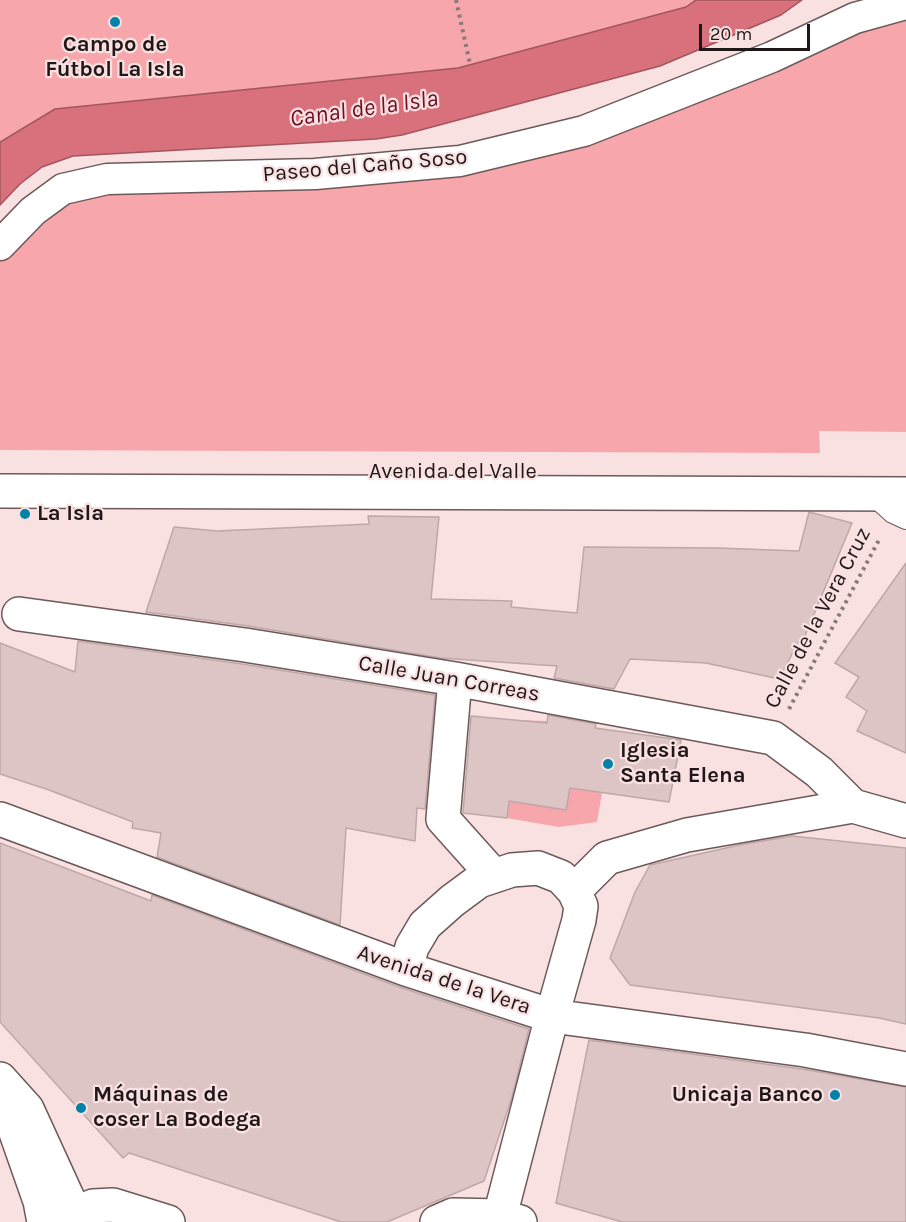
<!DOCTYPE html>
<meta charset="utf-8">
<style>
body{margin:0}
#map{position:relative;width:906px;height:1222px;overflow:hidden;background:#f9e1e2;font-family:Karla,sans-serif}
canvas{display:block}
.scale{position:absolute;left:699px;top:24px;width:111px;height:27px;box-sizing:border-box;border:3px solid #201718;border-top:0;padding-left:8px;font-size:18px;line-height:21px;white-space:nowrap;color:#201718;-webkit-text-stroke:4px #f9e1e2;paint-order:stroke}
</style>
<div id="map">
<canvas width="906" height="1222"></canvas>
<div class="scale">20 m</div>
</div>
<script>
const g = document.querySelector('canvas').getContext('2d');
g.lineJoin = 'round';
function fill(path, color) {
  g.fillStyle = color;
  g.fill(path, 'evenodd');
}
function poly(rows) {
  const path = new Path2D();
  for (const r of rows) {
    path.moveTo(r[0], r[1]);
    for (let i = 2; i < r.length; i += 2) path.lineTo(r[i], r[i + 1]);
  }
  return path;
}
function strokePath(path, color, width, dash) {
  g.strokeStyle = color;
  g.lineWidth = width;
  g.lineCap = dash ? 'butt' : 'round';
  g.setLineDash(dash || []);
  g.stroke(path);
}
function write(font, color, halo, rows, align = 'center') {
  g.font = font + ' Karla,sans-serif';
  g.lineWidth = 4.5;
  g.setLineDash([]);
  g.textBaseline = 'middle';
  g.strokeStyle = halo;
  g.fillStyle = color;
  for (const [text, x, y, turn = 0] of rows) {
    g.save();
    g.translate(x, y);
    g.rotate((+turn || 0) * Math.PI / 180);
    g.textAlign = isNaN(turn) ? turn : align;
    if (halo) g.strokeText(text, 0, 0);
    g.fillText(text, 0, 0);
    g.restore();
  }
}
fill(poly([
 [0,0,696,0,686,7,458,68,55,109,0,142],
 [906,12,906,432,819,431,820,453,0,450,0,257,41,214,91,191,395,179],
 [517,720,547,721,533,804,566,810,570,788,602,793,597,822,559,827,507,818]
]), '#f7a6ab');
const water = poly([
 [696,0,802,0,781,15,660,66,402,135,376,139,73,156,42,167,20,184,0,205,0,142,55,109,458,68,686,7,696,0]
]);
fill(water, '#d8717b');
strokePath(water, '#a1565d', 1.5);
const building = poly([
 [809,512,852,523,802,643,799,641,779,679,706,663,630,659,614,689,554,678,557,666,440,658,248,626,146,612,174,527,217,531,369,524,368,516,439,517,431,599,512,601,511,607,577,613,584,547,718,548,799,551,809,512],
 [906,563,906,753,857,731,867,711,846,697,859,677,835,663,906,563],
 [78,641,242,664,435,695,425,809,417,808,415,841,346,828,340,925,157,857,161,833,132,828,133,822,49,790,0,774,0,643,75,672,78,641],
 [548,715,596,724,595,728,681,740,669,802,570,788,566,810,509,801,507,818,463,813,471,716,547,723,548,715],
 [792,836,906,848,906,1024,879,1018,630,985,610,958,635,892,650,865,744,844,792,836],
 [0,843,151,901,152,895,399,987,529,1029,512,1097,484,1181,387,1222,341,1222,129,1153,123,1158,0,1022,0,843],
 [589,1040,802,1069,906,1087,906,1222,622,1222,556,1203,589,1040]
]);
fill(building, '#ddc5c6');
strokePath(building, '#bda7a7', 1.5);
const service = poly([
 [872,494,893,513,906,519]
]);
const pedestrian = poly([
 [0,245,33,211,63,189,107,179,315,174,460,161,584,131,772,57,855,18,906,4]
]);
const minor = poly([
 [19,614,245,645,455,679,773,738,819,772,853,806],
 [455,679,443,819,494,876],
 [0,819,406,969,552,1016,805,1050,906,1069],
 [574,891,607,858,687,835,853,806,906,821],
 [406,969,412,947,425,925,452,901,479,881,512,870,538,868,561,877,574,891,581,906,579,920,552,1016,500,1216],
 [0,1079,27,1109,75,1214],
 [7,1115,14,1127,40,1201,44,1222],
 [59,1222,93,1206,113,1205,168,1222],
 [437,1222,453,1215,500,1216,520,1222]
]);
const secondary = poly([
 [0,491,906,494]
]);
strokePath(service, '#6d595a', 22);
strokePath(pedestrian, '#6d595a', 33);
strokePath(minor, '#6d595a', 36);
strokePath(secondary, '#6d595a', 36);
strokePath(poly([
 [456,0,470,64],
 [789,709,880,538]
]), '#887879', 4, [3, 4.5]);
strokePath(service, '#fff', 20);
strokePath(pedestrian, '#fff', 30);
strokePath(minor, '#fff', 33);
strokePath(secondary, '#fff', 33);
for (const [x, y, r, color] of [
 [115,22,6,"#0282a6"],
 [25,514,6,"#0282a6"],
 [608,764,6,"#0282a6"],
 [835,1095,6,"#0282a6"],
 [81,1108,6,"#0282a6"]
]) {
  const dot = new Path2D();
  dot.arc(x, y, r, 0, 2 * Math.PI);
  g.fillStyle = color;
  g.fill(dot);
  strokePath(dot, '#f9e1e2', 2);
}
write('bold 22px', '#201718', '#f9e1e2', [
 ["Campo de",115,45,"center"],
 ["Fútbol La Isla",115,70,"center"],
 ["La Isla",37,514],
 ["Iglesia",620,751],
 ["Santa Elena",620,776],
 ["Máquinas de",93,1095],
 ["coser La Bodega",93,1120],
 ["Unicaja Banco",823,1095,"right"]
], 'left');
write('22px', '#201718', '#f9e1e2', [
 ["Paseo del Caño Soso",365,166,-5],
 ["Avenida del Valle",453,472],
 ["Calle de la Vera Cruz",818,618,-62],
 ["Calle Juan Correas",449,679,10],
 ["Avenida de la Vera",444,980,18]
]);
write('italic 24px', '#6e0f24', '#f9e1e2', [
 ["Canal de la Isla",364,109,-8]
]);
</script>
